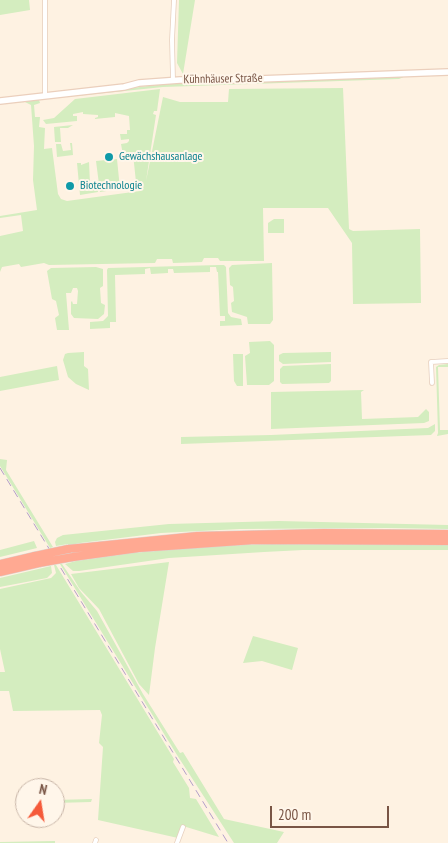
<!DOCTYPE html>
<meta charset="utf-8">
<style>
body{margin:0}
#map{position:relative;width:448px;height:843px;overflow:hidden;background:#fef2e2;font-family:"PT Sans Narrow",sans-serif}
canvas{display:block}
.north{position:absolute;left:15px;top:778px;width:50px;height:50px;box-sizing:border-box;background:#fff6ea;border:1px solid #c9b6a8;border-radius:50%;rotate:13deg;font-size:14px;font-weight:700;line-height:20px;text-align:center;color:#795545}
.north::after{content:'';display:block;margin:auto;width:18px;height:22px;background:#f55a3a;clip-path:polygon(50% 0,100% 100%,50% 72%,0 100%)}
.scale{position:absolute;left:270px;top:806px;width:119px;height:22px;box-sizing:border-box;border:2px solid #795545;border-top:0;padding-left:6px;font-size:15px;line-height:18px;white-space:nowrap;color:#795545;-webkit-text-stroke:4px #fff6ea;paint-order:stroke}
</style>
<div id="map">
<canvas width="448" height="843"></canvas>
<div class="north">N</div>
<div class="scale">200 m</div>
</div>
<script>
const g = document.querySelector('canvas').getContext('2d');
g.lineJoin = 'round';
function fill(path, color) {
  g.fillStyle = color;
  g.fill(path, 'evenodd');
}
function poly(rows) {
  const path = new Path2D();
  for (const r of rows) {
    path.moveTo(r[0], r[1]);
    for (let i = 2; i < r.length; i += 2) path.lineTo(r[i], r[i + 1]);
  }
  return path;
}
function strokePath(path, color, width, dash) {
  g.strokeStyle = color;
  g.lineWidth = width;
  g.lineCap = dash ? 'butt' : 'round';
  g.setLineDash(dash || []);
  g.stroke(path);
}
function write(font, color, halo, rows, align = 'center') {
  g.font = font + ' "PT Sans Narrow",sans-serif';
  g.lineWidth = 4;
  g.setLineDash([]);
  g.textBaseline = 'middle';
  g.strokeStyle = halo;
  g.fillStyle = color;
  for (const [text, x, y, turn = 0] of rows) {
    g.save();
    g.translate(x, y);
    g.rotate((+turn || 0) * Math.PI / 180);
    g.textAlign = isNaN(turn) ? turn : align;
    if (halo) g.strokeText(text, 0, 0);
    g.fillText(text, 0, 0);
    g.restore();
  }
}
fill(poly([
 [0,0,29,0,30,10,0,15],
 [179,0,195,0,183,74,177,63],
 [432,75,406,76,399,79,163,87,76,96,78,94,175,83],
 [343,88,349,229,353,231,420,229,421,303,353,304,352,243,328,208,263,208,264,261,220,261,218,258,204,258,202,262,173,263,172,259,157,259,155,263,49,265,44,263,21,267,19,264,2,267,0,272,0,236,23,231,21,215,0,218,0,216,37,210,33,180,34,146,31,105,25,102,0,104,39,100,40,103,34,105,35,117,40,117,39,127,45,128,44,149,52,148,58,194,61,199,67,201,140,191,139,182,136,182,133,154,123,155,121,144,127,143,129,141,129,139,121,140,120,134,127,134,127,130,130,130,129,116,115,113,115,117,95,119,95,118,98,117,98,115,83,114,83,112,73,114,73,116,77,116,77,121,46,124,43,120,54,118,75,99,160,89,157,111,154,111,153,114,156,115,146,181,163,97,180,102,228,102,229,89],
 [73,125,68,128,60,128,61,142,55,142,54,127],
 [70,143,72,143,73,155,57,157,56,144,61,144,63,151,71,150],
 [117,159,120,189,100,192,96,161],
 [89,162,90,184,97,184,98,192,80,195,77,163,81,163,81,165],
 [274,219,284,219,284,233,268,233,268,223],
 [272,263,273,320,270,324,248,324,247,317,232,312,231,303,234,301,233,287,230,285,229,268,232,265],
 [219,265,224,265,226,267,228,313,231,317,241,319,242,325,220,326,220,321,225,321,225,316,220,316,218,272,217,272,216,267,210,267,210,272,174,273,173,269,168,269,168,273,151,274,150,268,145,269,145,274,115,275,116,322,110,322,110,328,90,329,90,322,103,321,108,316,107,270,108,268],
 [96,267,103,269,103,286,100,288,101,303,105,305,104,314,98,319,74,318,71,314,71,302,72,301,73,304,77,304,78,291,77,288,73,288,71,293,66,293,69,330,57,330,55,318,59,315,56,301,52,299,47,271,51,268],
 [270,341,274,345,274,381,269,385,247,385,245,356,250,353,249,342],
 [84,352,84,366,88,369,89,390,76,384,68,377,63,360,65,354,68,353],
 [331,352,331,362,283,364,279,361,279,355,283,353],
 [233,354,243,354,243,386,237,386,234,381],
 [331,364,331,381,329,383,282,384,280,382,280,369,283,366],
 [448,364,448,367,438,367,440,430,448,430,448,434,437,436,438,433,436,367,439,365],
 [57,366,59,380,0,391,0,377],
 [364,390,361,392,362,419,418,417,426,409,429,412,429,421,424,423,271,429,271,392],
 [435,424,435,431,431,435,181,444,181,437,271,435,428,428],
 [0,459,7,460,6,470,53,547,50,548,0,466],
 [279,521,448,525,448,529,386,528,240,529,161,533,80,543,68,546,68,544,56,546,55,542,57,538,63,535,169,524],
 [34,541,37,548,0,557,0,550],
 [270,544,448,545,448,550,303,550,264,552,169,558,79,571,73,571,65,564,76,561,132,553,215,546],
 [169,562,155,648,149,695,139,684,99,609,79,588,71,574],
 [60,564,62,564,81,592,97,611,143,694,180,753,183,752,224,819,284,832,277,843,234,843,177,755],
 [54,565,56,565,174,759,173,762,189,788,190,798,196,799,219,837,183,826,178,838,98,820,103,747,99,743,102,715,100,710,13,711,9,691,0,691,0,672,5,672,0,649,0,589,51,578,56,573],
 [51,566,52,573,47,578,0,587,0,578],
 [253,636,298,648,292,670,262,661,243,663],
 [92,799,91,802,55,803,55,800],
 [55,841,55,843,0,843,0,842]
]), '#d4edbf');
const street = poly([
 [173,80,172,40,174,0],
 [45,96,45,0],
 [432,383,431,362,448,361],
 [95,843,96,840],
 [177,843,183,827]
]);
const secondary = poly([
 [0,101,124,87,139,83,180,80,231,80,448,72]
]);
const highway = poly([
 [68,549,197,536,324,533,448,534],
 [73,557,139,548,255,540,448,541],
 [0,564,35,556],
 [0,572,39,563]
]);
strokePath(street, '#e6cfbe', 5.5);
strokePath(secondary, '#ebcfbc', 8);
strokePath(highway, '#dcd3cf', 9);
strokePath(street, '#fff', 4);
strokePath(secondary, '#fff', 5.5);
strokePath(highway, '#ffa992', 8);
strokePath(poly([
 [0,468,228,843]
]), '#b39fc9', 1, [8, 5]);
const highwayBridge = poly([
 [35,556,68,549],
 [39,563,73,557]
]);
strokePath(highwayBridge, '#dcd3cf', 9, []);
strokePath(highwayBridge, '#ffa992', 8);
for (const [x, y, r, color] of [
 [109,157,5,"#0f9aa8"],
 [70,186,5,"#0f9aa8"]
]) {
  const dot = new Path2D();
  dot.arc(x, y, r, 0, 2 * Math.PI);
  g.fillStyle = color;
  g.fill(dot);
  strokePath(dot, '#fff6ea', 2);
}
write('12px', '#795545', '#fff6ea', [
 ["Kühnhäuser Straße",223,79,-1]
]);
write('12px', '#0d838f', '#fff6ea', [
 ["Gewächshausanlage",119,157],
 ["Biotechnologie",80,186]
], 'left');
</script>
